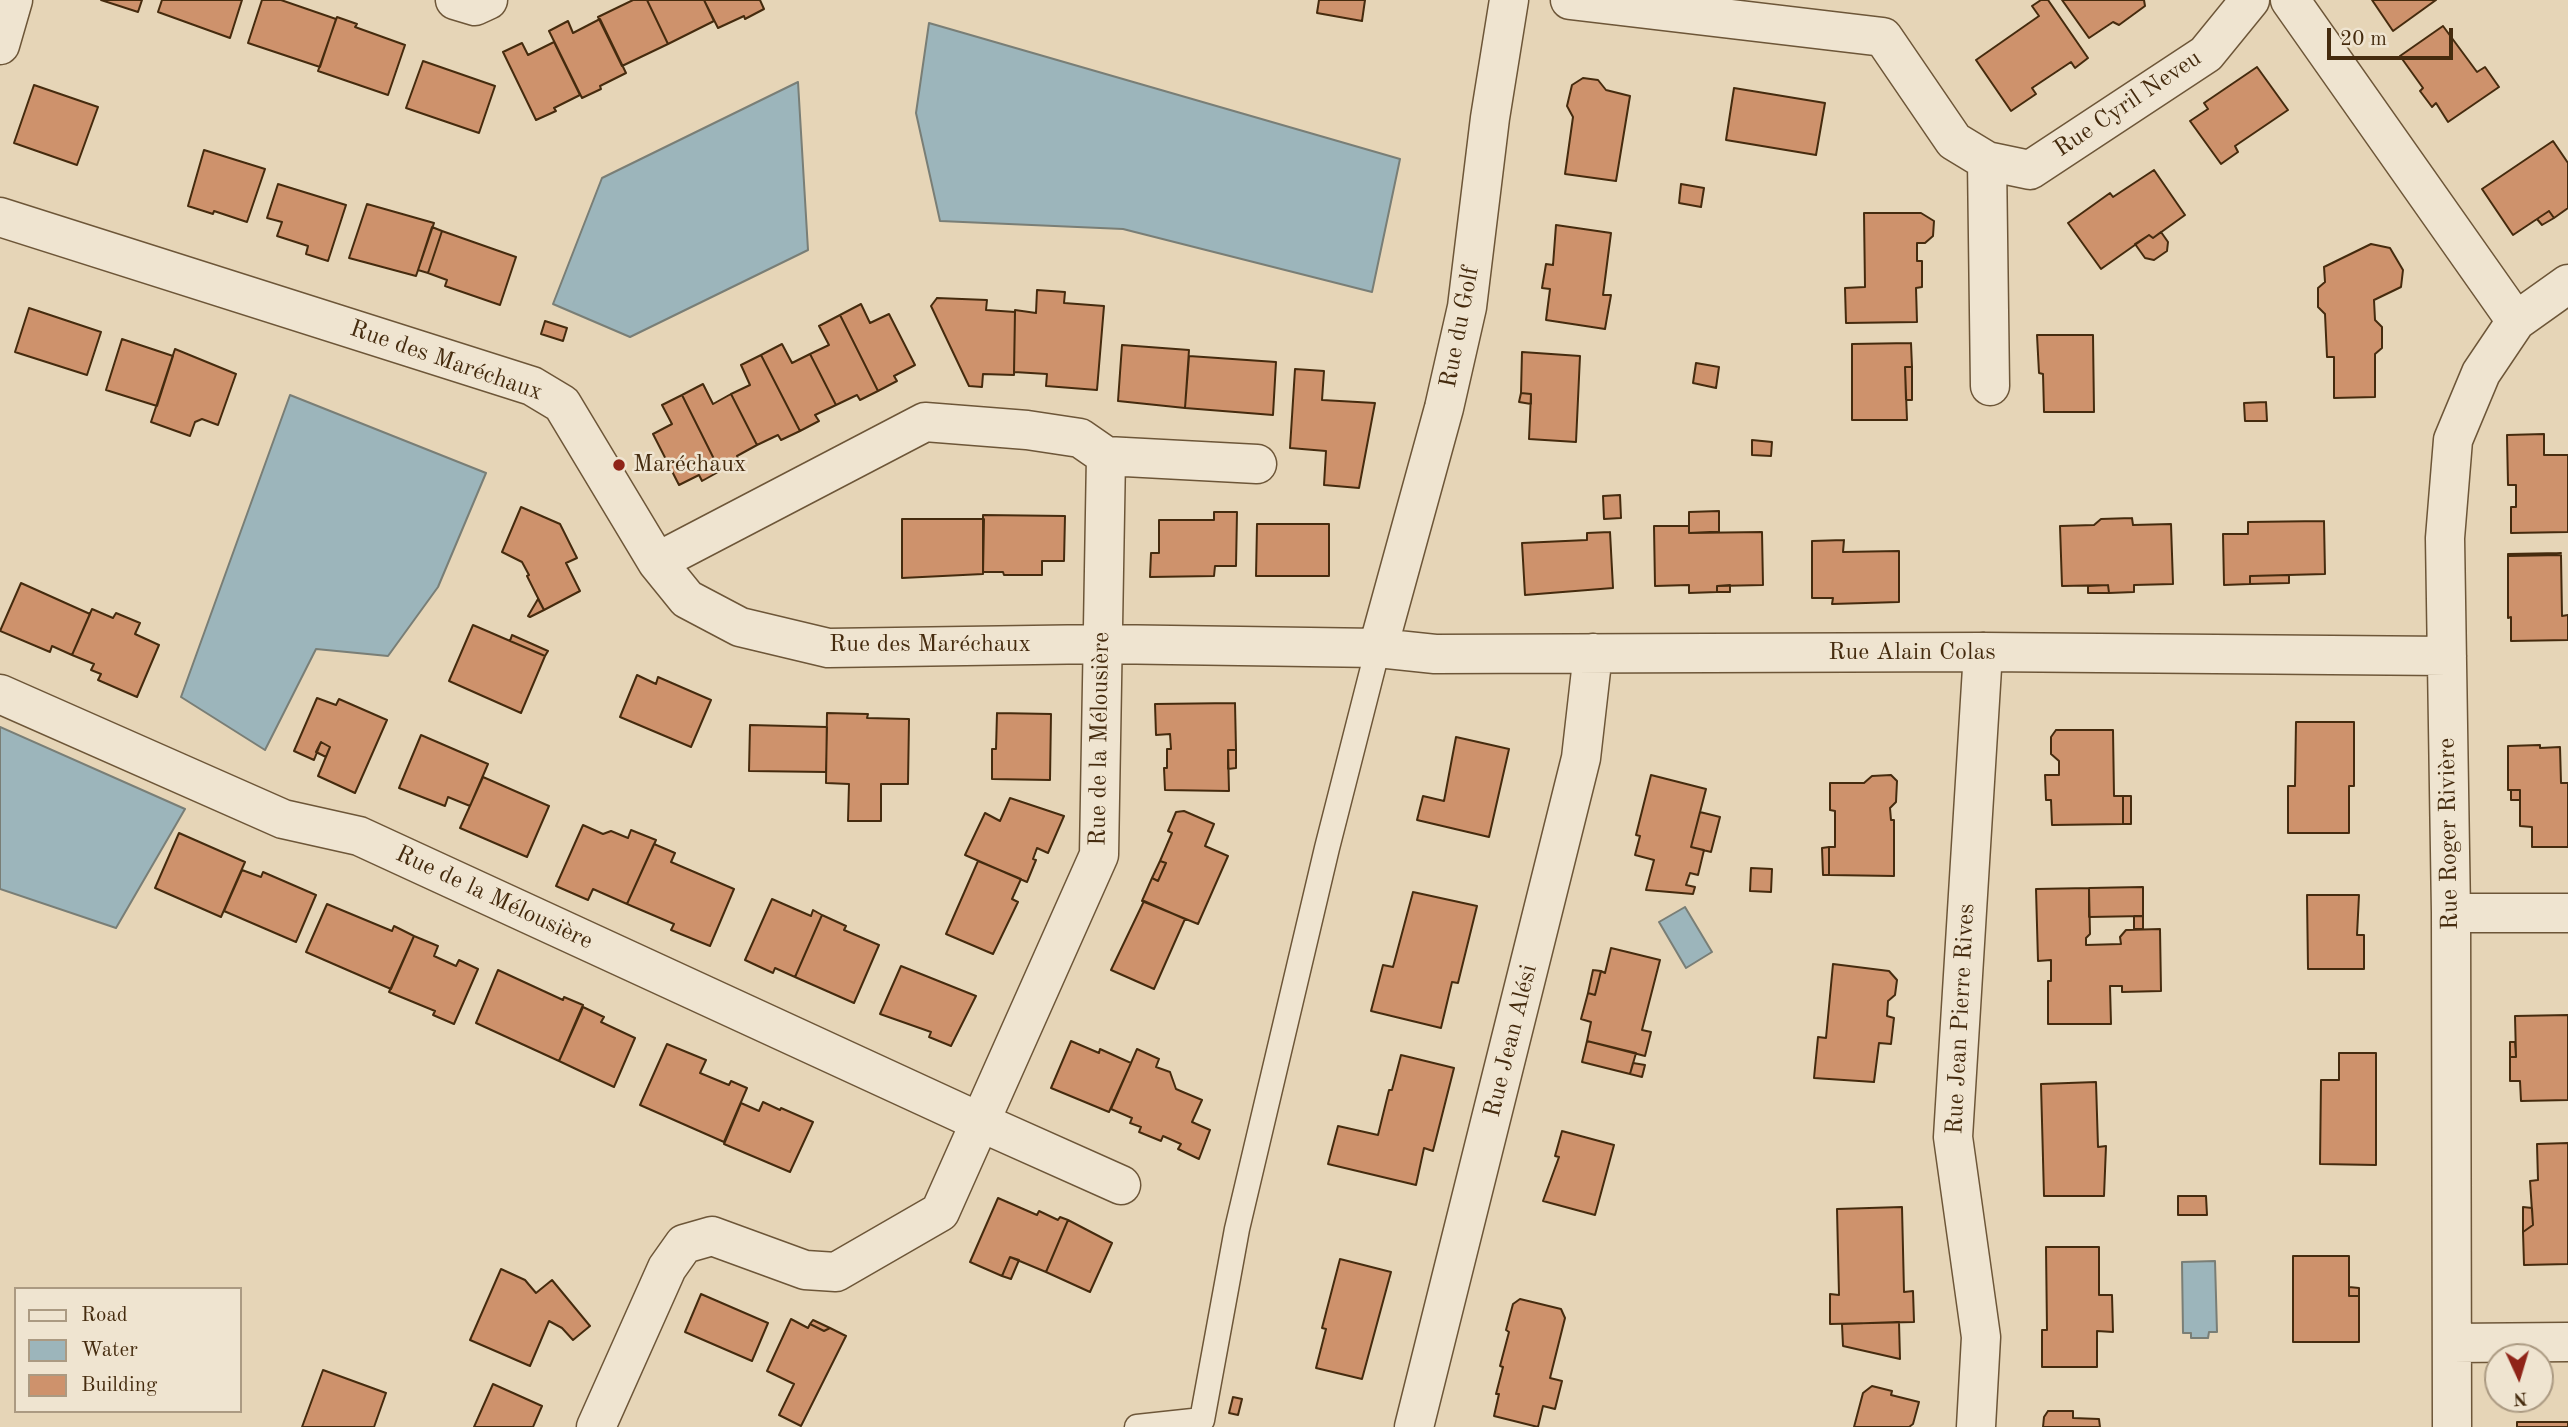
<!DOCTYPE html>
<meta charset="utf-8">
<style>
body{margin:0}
#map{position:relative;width:2568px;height:1427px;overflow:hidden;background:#e6d5b7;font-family:"Old Standard TT",serif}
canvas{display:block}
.legend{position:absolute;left:14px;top:1287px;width:228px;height:126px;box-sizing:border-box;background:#efe4d0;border:2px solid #ab9a82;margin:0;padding:9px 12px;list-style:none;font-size:21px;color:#452b0e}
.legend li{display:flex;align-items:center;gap:14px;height:35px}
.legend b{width:35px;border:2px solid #ab9a82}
.north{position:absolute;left:2484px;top:1343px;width:70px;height:70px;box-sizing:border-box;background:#efe4d0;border:2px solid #ab9a82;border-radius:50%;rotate:176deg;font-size:19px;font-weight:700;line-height:28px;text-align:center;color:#452b0e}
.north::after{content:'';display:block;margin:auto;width:24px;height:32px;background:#8f2418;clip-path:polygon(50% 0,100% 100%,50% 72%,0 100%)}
.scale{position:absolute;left:2327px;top:28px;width:126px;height:32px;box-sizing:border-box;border:4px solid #452b0e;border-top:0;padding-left:9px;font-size:21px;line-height:24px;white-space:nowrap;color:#452b0e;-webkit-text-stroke:5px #efe4d0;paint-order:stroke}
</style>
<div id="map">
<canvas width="2568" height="1427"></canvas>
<ul class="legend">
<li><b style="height:9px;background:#efe4d0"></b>Road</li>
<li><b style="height:19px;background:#9cb5bb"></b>Water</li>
<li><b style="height:19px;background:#ce926c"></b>Building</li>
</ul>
<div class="north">N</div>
<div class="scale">20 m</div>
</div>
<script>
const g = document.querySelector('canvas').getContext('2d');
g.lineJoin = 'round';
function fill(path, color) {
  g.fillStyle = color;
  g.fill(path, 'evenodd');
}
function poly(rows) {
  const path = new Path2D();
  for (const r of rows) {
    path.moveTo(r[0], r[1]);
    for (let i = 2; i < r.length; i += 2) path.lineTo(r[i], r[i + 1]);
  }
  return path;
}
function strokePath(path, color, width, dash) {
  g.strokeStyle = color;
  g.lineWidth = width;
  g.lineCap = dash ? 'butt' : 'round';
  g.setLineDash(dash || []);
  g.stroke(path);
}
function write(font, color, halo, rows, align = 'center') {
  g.font = font + ' "Old Standard TT",serif';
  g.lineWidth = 5;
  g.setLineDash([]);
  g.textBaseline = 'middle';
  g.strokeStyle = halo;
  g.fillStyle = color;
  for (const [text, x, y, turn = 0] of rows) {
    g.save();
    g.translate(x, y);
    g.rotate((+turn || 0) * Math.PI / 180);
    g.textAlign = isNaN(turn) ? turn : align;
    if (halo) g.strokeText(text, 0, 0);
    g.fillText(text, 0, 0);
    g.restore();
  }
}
const water = poly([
 [929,23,1400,159,1372,292,1123,229,940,221,916,113,929,23],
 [798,82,808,250,630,337,553,304,602,178,798,82],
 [290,395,486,473,438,587,388,656,316,649,265,750,181,697,290,395],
 [0,727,185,809,116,928,0,889,0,727],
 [1685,907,1712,952,1686,968,1659,922,1685,907],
 [2215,1261,2217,1332,2209,1332,2208,1338,2191,1338,2191,1333,2183,1333,2182,1262,2215,1261]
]);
fill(water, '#9cb5bb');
strokePath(water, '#797e76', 2);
const building = poly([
 [101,0,142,0,138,12,101,0],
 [162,0,242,0,230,38,158,12,162,0],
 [262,0,281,0,336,19,320,67,248,43,262,0],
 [633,0,647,0,668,44,622,66,598,17,633,0],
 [647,0,704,0,714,21,668,44,647,0],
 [704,0,760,0,764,9,745,19,744,16,718,28,704,0],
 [1319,0,1365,0,1362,21,1317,13,1319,0],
 [2041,0,2048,0,2088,58,2075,68,2071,62,2032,88,2036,94,2011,111,1976,60,2039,16,2032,6,2041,0],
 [2062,0,2144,0,2145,6,2119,25,2113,22,2089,38,2062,0],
 [2372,0,2436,0,2393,31,2372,0],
 [337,17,357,24,355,27,405,45,388,95,318,71,337,17],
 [600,19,626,73,600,86,601,89,582,98,549,31,568,21,573,33,600,19],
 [2443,26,2477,72,2485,67,2499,87,2448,122,2436,103,2432,107,2420,91,2423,88,2400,56,2443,26],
 [554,42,580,95,554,108,556,111,536,120,503,52,522,43,528,55,554,42],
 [423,61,495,86,479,133,406,108,423,61],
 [2257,67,2288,110,2235,146,2238,152,2221,164,2190,121,2208,109,2204,103,2257,67],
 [1583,78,1598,80,1606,90,1630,96,1616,181,1565,174,1573,117,1567,106,1572,85,1583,78],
 [34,85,98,107,77,165,14,143,34,85],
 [1734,88,1825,103,1816,155,1726,140,1734,88],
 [2553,141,2568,163,2568,208,2554,218,2549,211,2513,235,2482,189,2553,141],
 [204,150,265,169,247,222,214,211,213,214,188,206,204,150],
 [2154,170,2185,215,2153,238,2149,235,2101,269,2068,223,2110,193,2113,197,2154,170],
 [278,184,346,205,328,261,306,254,308,246,277,236,282,222,267,218,278,184],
 [1681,184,1704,188,1701,207,1679,203,1681,184],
 [367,204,434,223,416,276,349,258,367,204],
 [2549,211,2554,218,2542,225,2537,219,2549,211],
 [1864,213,1921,213,1934,221,1933,236,1925,243,1917,243,1917,261,1922,261,1922,287,1916,288,1917,322,1846,323,1845,288,1865,287,1864,213],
 [1556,225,1611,233,1603,295,1611,295,1605,329,1546,320,1550,289,1542,288,1546,264,1553,265,1556,225],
 [432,227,442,231,428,273,418,270,432,227],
 [442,231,516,257,500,305,445,286,447,280,428,273,442,231],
 [2161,232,2168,242,2167,251,2154,260,2145,258,2135,244,2149,235,2153,238,2161,232],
 [2371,244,2390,248,2403,270,2401,287,2374,300,2375,320,2382,327,2382,348,2375,354,2375,397,2334,398,2334,357,2327,357,2325,314,2318,307,2318,288,2325,282,2324,267,2371,244],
 [1037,290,1065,292,1064,303,1104,306,1097,390,1046,386,1047,374,1014,372,1015,310,1036,313,1037,290],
 [937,298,987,300,986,310,1015,312,1014,375,983,374,982,387,969,386,931,306,937,298],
 [861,304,870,323,889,314,915,365,894,376,897,381,878,391,840,315,861,304],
 [29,308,101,332,87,375,15,352,29,308],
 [840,315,878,391,860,400,857,395,836,405,810,354,829,345,819,326,840,315],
 [545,321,567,328,563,341,541,334,545,321],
 [2037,335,2093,335,2094,412,2044,412,2043,374,2039,373,2037,335],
 [122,339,173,356,157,406,106,390,122,339],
 [1911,343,1912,367,1905,367,1907,420,1852,420,1852,344,1911,343],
 [782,344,792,363,810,354,836,405,815,415,819,421,800,431,761,355,782,344],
 [1122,345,1189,350,1185,408,1118,401,1122,345],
 [175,349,236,374,218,425,202,419,195,422,190,436,151,422,175,349],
 [1522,352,1580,356,1576,442,1529,439,1531,394,1521,393,1522,352],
 [761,355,800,431,781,440,778,435,757,445,731,394,750,385,741,365,761,355],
 [1189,356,1276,362,1273,415,1185,408,1189,356],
 [1696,363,1719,367,1716,388,1693,383,1696,363],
 [1905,367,1912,367,1912,400,1906,400,1905,367],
 [1295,369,1324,371,1322,400,1375,403,1359,488,1324,485,1326,451,1290,448,1295,369],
 [703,384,713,404,731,394,757,445,737,456,739,461,720,471,682,395,703,384],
 [1521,393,1531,394,1531,404,1519,402,1521,393],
 [682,395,720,471,702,481,699,475,679,485,653,434,672,424,662,405,682,395],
 [2266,402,2267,421,2245,421,2244,403,2266,402],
 [2544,434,2544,455,2568,455,2568,532,2511,533,2511,507,2516,507,2516,485,2508,485,2507,435,2544,434],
 [1752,440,1772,442,1771,456,1752,455,1752,440],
 [1620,495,1621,518,1604,519,1603,496,1620,495],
 [521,507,560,524,577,558,566,563,580,591,544,610,527,576,529,575,522,562,502,552,521,507],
 [1719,511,1719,532,1689,533,1689,512,1719,511],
 [1214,512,1237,512,1236,566,1215,566,1214,576,1150,577,1151,553,1159,553,1159,520,1214,520,1214,512],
 [983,515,1065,516,1064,561,1042,561,1042,575,1004,575,1003,572,983,572,983,515],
 [2132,518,2133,525,2171,524,2173,584,2134,585,2134,592,2109,593,2108,585,2062,586,2060,526,2094,525,2101,519,2132,518],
 [902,519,984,519,983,574,902,578,902,519],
 [2324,521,2325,574,2250,576,2250,584,2224,585,2223,534,2248,534,2248,522,2324,521],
 [1257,524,1329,524,1329,576,1256,576,1257,524],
 [1654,526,1689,526,1689,533,1762,532,1763,585,1717,586,1717,592,1689,593,1689,585,1655,586,1654,526],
 [1610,532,1613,588,1525,595,1522,543,1587,540,1587,533,1610,532],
 [1844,540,1843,552,1899,551,1899,602,1832,604,1833,598,1812,598,1812,541,1844,540],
 [2561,553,2508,556,2508,554,2561,553],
 [2561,555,2562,616,2568,615,2568,640,2511,641,2511,617,2508,618,2508,556,2561,555],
 [2289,575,2289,583,2250,584,2250,576,2289,575],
 [21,583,90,614,72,655,52,646,50,652,0,631,21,583],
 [1730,585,1730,592,1717,592,1717,586,1730,585],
 [2108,585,2109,593,2088,593,2088,586,2108,585],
 [538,599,544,610,530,617,528,616,538,599],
 [92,609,113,618,116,613,140,623,135,634,159,645,137,697,98,680,101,674,91,670,94,664,72,655,92,609],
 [473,625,545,656,521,713,449,681,473,625],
 [512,635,548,651,545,656,510,641,512,635],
 [637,675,656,684,658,677,711,700,691,747,620,717,637,675],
 [317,698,336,705,339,699,387,720,355,793,318,776,330,747,321,742,314,760,294,751,317,698],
 [1235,703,1236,750,1228,750,1229,791,1165,790,1164,768,1167,768,1167,749,1171,749,1170,734,1156,735,1155,704,1235,703],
 [827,713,868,714,867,718,909,719,908,784,881,784,881,821,848,821,849,784,826,783,827,713],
 [997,713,1051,714,1050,780,992,779,992,749,996,749,997,713],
 [2296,722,2354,722,2354,786,2349,786,2349,833,2288,833,2288,786,2295,786,2296,722],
 [750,725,827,727,826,772,749,771,750,725],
 [2056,730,2113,730,2114,796,2123,796,2123,824,2052,825,2051,800,2046,800,2045,775,2059,775,2059,761,2051,754,2051,737,2056,730],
 [421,735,488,764,470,806,448,797,445,806,399,788,421,735],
 [1456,737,1509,749,1489,837,1417,820,1423,796,1444,801,1456,737],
 [321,742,330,747,326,757,316,752,321,742],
 [2540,745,2540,748,2560,747,2561,783,2568,783,2568,847,2532,847,2532,827,2520,826,2520,790,2508,790,2508,746,2540,745],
 [1228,750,1236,750,1236,768,1228,769,1228,750],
 [1651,775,1706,789,1691,847,1704,850,1698,875,1690,873,1686,885,1695,887,1693,894,1646,890,1654,860,1635,855,1640,836,1636,835,1651,775],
 [1891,775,1897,781,1896,802,1890,808,1891,820,1894,820,1894,876,1829,875,1829,847,1835,847,1835,811,1830,810,1830,783,1864,783,1872,776,1891,775],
 [483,777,549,806,527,857,460,828,483,777],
 [2511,790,2520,790,2520,800,2511,800,2511,790],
 [2123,796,2131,796,2131,824,2123,824,2123,796],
 [1010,798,1064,816,1048,853,1037,848,1033,859,1036,860,1027,882,965,855,985,813,1000,821,1010,798],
 [1184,811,1214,824,1205,846,1228,856,1198,924,1142,901,1152,878,1158,881,1166,863,1160,861,1172,833,1168,831,1176,812,1184,811],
 [1700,812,1720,817,1711,852,1691,847,1700,812],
 [583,825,603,834,611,831,628,838,631,830,656,840,627,904,593,889,588,900,556,886,583,825],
 [179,833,245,862,221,917,155,888,179,833],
 [654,844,675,853,671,862,734,889,710,946,671,930,674,924,627,904,654,844],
 [1829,847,1829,875,1823,875,1822,848,1829,847],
 [978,861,1021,879,1012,899,1018,902,993,954,946,934,978,861],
 [1160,861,1166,863,1158,881,1152,878,1160,861],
 [1751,868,1772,869,1771,892,1750,891,1751,868],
 [242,870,261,877,263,872,316,895,296,942,224,911,242,870],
 [2143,887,2143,916,2089,917,2089,888,2143,887],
 [2089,888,2090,934,2086,938,2086,945,2121,944,2120,937,2126,930,2160,929,2161,991,2122,992,2122,986,2110,986,2111,1024,2048,1024,2048,981,2051,981,2051,960,2038,961,2036,889,2089,888],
 [1413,892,1477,906,1458,983,1452,982,1441,1028,1371,1011,1383,965,1393,967,1413,892],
 [2307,895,2359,895,2357,935,2364,935,2364,969,2308,969,2307,895],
 [772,899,811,916,813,910,822,915,795,977,775,968,773,973,745,960,772,899],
 [1144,901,1185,919,1154,989,1111,970,1144,901],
 [327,904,392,931,394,926,414,936,391,989,306,952,327,904],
 [822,915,846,926,844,930,879,945,854,1003,795,977,822,915],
 [2134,916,2143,916,2143,929,2134,929,2134,916],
 [414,936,438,946,434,956,456,966,459,960,478,969,454,1024,433,1015,435,1011,389,992,414,936],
 [1611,948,1660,960,1642,1030,1651,1032,1645,1056,1587,1041,1591,1022,1581,1019,1588,993,1595,995,1601,971,1605,973,1611,948],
 [1833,964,1889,971,1897,980,1895,995,1888,1001,1887,1016,1894,1018,1891,1044,1879,1043,1874,1082,1814,1078,1818,1037,1826,1038,1833,964],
 [901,966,976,996,951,1046,929,1037,931,1032,880,1014,901,966],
 [498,970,563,1000,564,997,583,1005,559,1061,476,1023,498,970],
 [1593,970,1601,971,1595,995,1588,993,1593,970],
 [583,1007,604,1017,601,1022,635,1038,614,1087,559,1061,583,1007],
 [2568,1015,2568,1100,2521,1101,2520,1081,2510,1081,2510,1057,2516,1057,2515,1016,2568,1015],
 [1071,1041,1099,1053,1100,1049,1131,1063,1109,1112,1051,1088,1071,1041],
 [1587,1041,1636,1053,1630,1074,1582,1062,1587,1041],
 [2510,1042,2515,1042,2516,1057,2510,1057,2510,1042],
 [667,1044,706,1060,700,1073,729,1085,731,1081,747,1088,724,1142,640,1105,667,1044],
 [1137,1049,1159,1059,1156,1067,1170,1072,1176,1089,1202,1100,1192,1122,1210,1130,1199,1159,1178,1149,1181,1144,1163,1136,1161,1141,1139,1132,1141,1127,1130,1123,1132,1118,1111,1109,1137,1049],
 [2339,1053,2376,1053,2376,1165,2320,1164,2321,1080,2339,1080,2339,1053],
 [1401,1055,1454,1068,1433,1151,1424,1148,1416,1185,1328,1164,1338,1126,1378,1135,1389,1090,1392,1090,1401,1055],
 [1633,1063,1645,1065,1642,1077,1630,1074,1633,1063],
 [2096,1082,2098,1147,2106,1146,2104,1196,2044,1196,2041,1084,2096,1082],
 [763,1102,780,1110,781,1108,813,1122,790,1172,724,1144,741,1103,759,1111,763,1102],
 [1562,1131,1614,1145,1595,1215,1543,1201,1559,1157,1555,1156,1562,1131],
 [2568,1143,2568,1264,2524,1265,2523,1232,2533,1225,2530,1181,2538,1180,2537,1144,2568,1143],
 [2178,1196,2206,1196,2207,1215,2178,1215,2178,1196],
 [998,1198,1037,1215,1039,1211,1058,1220,1060,1217,1068,1220,1046,1272,1010,1257,1002,1276,970,1262,998,1198],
 [1902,1207,1904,1292,1913,1291,1914,1322,1830,1324,1830,1294,1839,1295,1837,1209,1902,1207],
 [2523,1207,2532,1208,2533,1225,2523,1232,2523,1207],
 [1068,1220,1112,1243,1090,1292,1046,1272,1068,1220],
 [2046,1247,2099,1247,2099,1295,2112,1295,2113,1332,2097,1331,2097,1367,2042,1367,2042,1330,2047,1330,2046,1247],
 [2293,1256,2349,1256,2349,1296,2359,1296,2359,1342,2293,1342,2293,1256],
 [1010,1257,1019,1260,1011,1279,1002,1276,1010,1257],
 [1340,1259,1391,1272,1362,1379,1316,1368,1326,1329,1322,1328,1340,1259],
 [501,1269,525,1280,536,1293,552,1280,590,1326,573,1340,562,1328,549,1321,530,1366,470,1340,501,1269],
 [2349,1287,2359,1288,2359,1296,2349,1296,2349,1287],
 [701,1294,768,1323,752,1361,685,1332,701,1294],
 [1520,1299,1561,1309,1565,1318,1550,1378,1562,1381,1555,1409,1543,1406,1538,1427,1494,1416,1499,1394,1496,1394,1503,1367,1500,1366,1509,1332,1506,1330,1513,1304,1520,1299],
 [791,1319,808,1328,810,1324,824,1331,830,1328,846,1336,801,1426,779,1415,794,1384,767,1371,791,1319],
 [813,1320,830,1328,824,1331,810,1324,813,1320],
 [1899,1322,1900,1359,1843,1346,1842,1324,1899,1322],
 [323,1370,386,1393,374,1427,302,1427,323,1370],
 [493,1384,542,1406,533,1427,474,1427,493,1384],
 [1872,1386,1892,1391,1891,1395,1919,1402,1913,1424,1909,1427,1854,1427,1863,1393,1872,1386],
 [1233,1397,1242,1399,1238,1415,1229,1413,1233,1397],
 [2048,1411,2073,1411,2073,1418,2099,1419,2100,1427,2043,1427,2044,1417,2048,1411],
 [2517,1422,2568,1422,2568,1427,2517,1427,2517,1422]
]);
fill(building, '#ce926c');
strokePath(building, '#452b0e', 2);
const lane = poly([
 [1137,1427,1202,1420,1237,1229,1327,848,1378,648]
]);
const street = poly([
 [455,0,475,6,488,0],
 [1570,0,1883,37,1954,141,1987,161,2030,170,2206,54,2250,0],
 [2290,0,2516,321],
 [0,45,13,0],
 [1987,161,1990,386],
 [0,217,532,386,562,404,657,562,687,599,740,627,828,648,1102,644,1378,648,1435,654,1983,652,2447,656],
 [657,562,925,422,1027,430,1080,438,1106,456,1257,464],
 [1378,648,1444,408,1467,307,1490,118,1509,0],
 [0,694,283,819,359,836,980,1122,1121,1185],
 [2451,913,2568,913],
 [2453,1343,2568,1342],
 [596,1427,667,1268,684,1244,712,1236,805,1270,836,1272,940,1212,1099,855,1106,456],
 [1414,1427,1581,758,1593,653],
 [1976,1427,1981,1337,1953,1137,1983,652],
 [2452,1427,2451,913,2445,538,2453,440,2481,373,2516,321,2568,284]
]);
strokePath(lane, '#6d5638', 27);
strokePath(street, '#6d5638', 41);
strokePath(lane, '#efe4d0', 24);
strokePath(street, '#efe4d0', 38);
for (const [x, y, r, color] of [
 [619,465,7,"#8f2418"]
]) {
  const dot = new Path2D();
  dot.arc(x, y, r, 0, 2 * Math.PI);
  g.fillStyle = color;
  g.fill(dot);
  strokePath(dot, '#efe4d0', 2.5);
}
write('24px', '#452b0e', '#efe4d0', [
 ["Rue Cyril Neveu",2128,104,-34],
 ["Rue du Golf",1460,327,-79],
 ["Rue des Maréchaux",446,361,19],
 ["Rue des Maréchaux",930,645],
 ["Rue Alain Colas",1912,653],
 ["Rue de la Mélousière",1100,739,-89],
 ["Rue Roger Rivière",2449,834,-91],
 ["Rue de la Mélousière",494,898,25],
 ["Rue Jean Pierre Rives",1961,1019,-87],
 ["Rue Jean Alési",1511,1041,-76]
]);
write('24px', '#452b0e', '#efe4d0', [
 ["Maréchaux",633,465]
], 'left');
</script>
